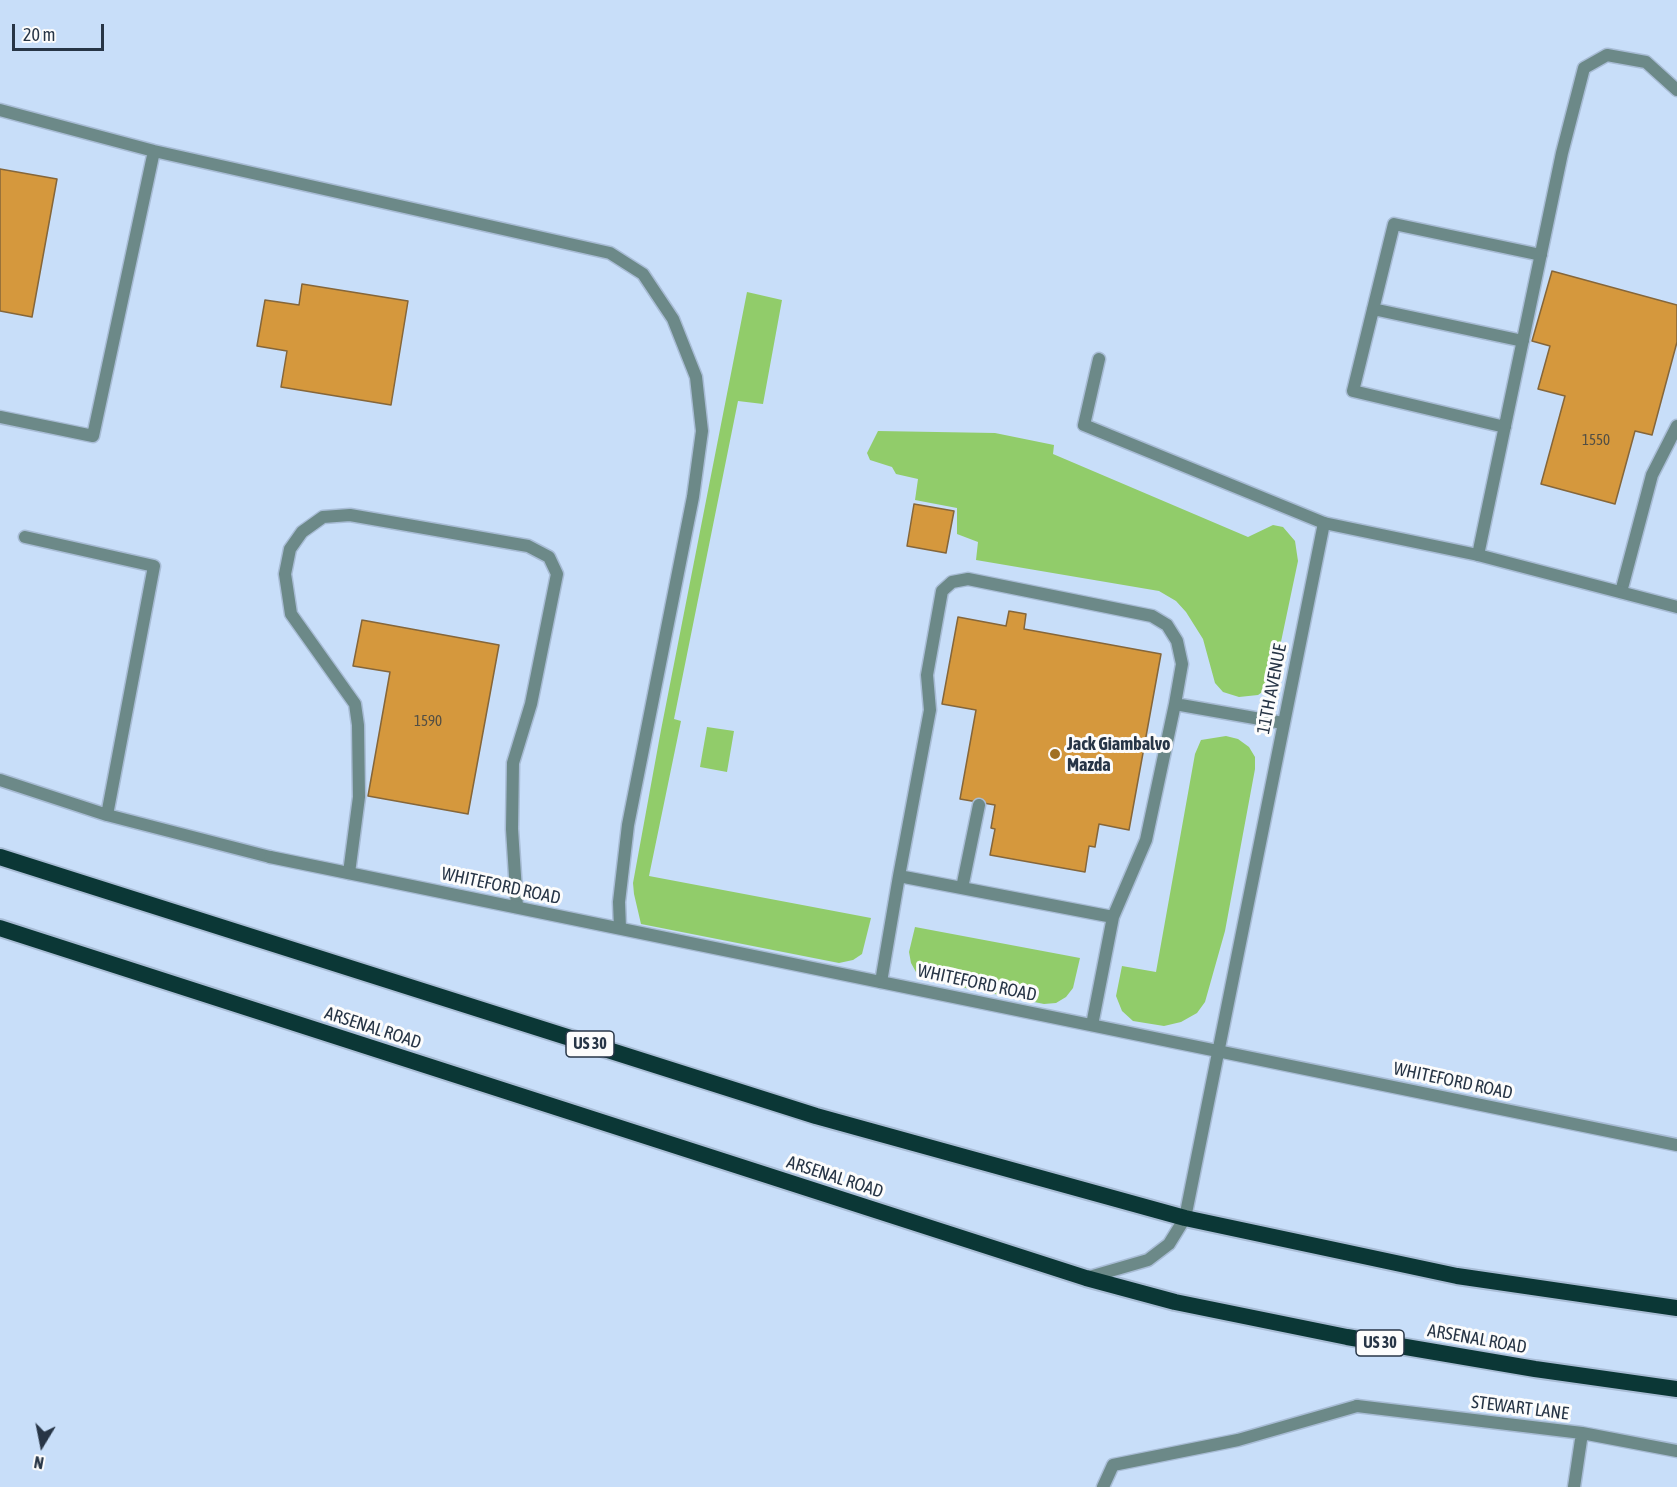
<!DOCTYPE html>
<style>
body{margin:0}
#map{position:relative;width:1677px;height:1487px;overflow:hidden;background:#c8def9;font-family:"Asap Condensed",sans-serif}
canvas{display:block}
.north{position:absolute;left:12px;top:1415px;width:60px;height:60px;-webkit-text-stroke:4px #fcfcfc;paint-order:stroke;rotate:190deg;font-size:16px;font-weight:700;line-height:24px;text-align:center;color:#273546}
.north::after{content:'';display:block;margin:auto;width:21px;height:27px;background:#273546;clip-path:polygon(50% 0,100% 100%,50% 72%,0 100%)}
.scale{position:absolute;left:12px;top:24px;width:92px;height:27px;box-sizing:border-box;border:3px solid #273546;border-top:0;padding-left:8px;font-size:18px;line-height:21px;white-space:nowrap;color:#273546;-webkit-text-stroke:4px #fcfcfc;paint-order:stroke}
</style>
<div id="map">
<canvas width="1677" height="1487"></canvas>
<div class="north">N</div>
<div class="scale">20 m</div>
</div>
<script>
const g = document.querySelector('canvas').getContext('2d');
g.lineJoin = 'round';
function fill(path, color) {
  g.fillStyle = color;
  g.fill(path, 'evenodd');
}
function poly(rows) {
  const path = new Path2D();
  for (const r of rows) {
    path.moveTo(r[0], r[1]);
    for (let i = 2; i < r.length; i += 2) path.lineTo(r[i], r[i + 1]);
  }
  return path;
}
function strokePath(path, color, width, dash) {
  g.strokeStyle = color;
  g.lineWidth = width;
  g.lineCap = dash ? 'butt' : 'round';
  g.setLineDash(dash || []);
  g.stroke(path);
}
function write(font, color, halo, rows, align = 'center') {
  g.font = font + ' "Asap Condensed",sans-serif';
  g.lineWidth = 6;
  g.setLineDash([]);
  g.textBaseline = 'middle';
  g.strokeStyle = halo;
  g.fillStyle = color;
  for (const [text, x, y, turn = 0] of rows) {
    g.save();
    g.translate(x, y);
    g.rotate((+turn || 0) * Math.PI / 180);
    g.textAlign = isNaN(turn) ? turn : align;
    if (halo) g.strokeText(text, 0, 0);
    g.fillText(text, 0, 0);
    g.restore();
  }
}
fill(poly([
 [747,292,782,300,763,404,738,401,674,719,681,721,649,876,871,918,862,954,853,960,839,963,641,924,634,894,633,883,661,730],
 [878,431,995,433,1054,445,1053,454,1248,537,1273,525,1283,527,1295,541,1298,561,1274,675,1268,688,1258,695,1239,697,1223,692,1215,683,1203,639,1186,612,1176,601,1159,591,976,560,978,542,957,534,957,508,915,500,918,479,896,474,892,467,870,460,867,453],
 [707,727,734,731,727,772,700,767],
 [1226,736,1238,739,1249,747,1255,757,1255,769,1225,931,1205,1002,1197,1013,1181,1022,1164,1026,1133,1021,1122,1011,1116,996,1122,966,1156,972,1195,754,1201,740],
 [915,927,1080,958,1073,988,1066,997,1056,1003,1044,1004,926,980,916,972,911,963,909,952]
]), '#91cc6a');
const building = poly([
 [0,169,57,179,32,317,0,311,0,169],
 [1552,271,1677,305,1677,342,1652,435,1635,431,1615,504,1541,484,1565,396,1538,389,1550,346,1532,341,1552,271],
 [302,284,408,301,391,405,281,387,287,351,257,346,265,300,299,305,302,284],
 [914,504,954,511,946,553,907,546,914,504],
 [1009,611,1026,614,1024,629,1161,654,1129,830,1099,824,1095,847,1089,846,1085,872,990,855,995,829,991,828,995,805,960,799,976,710,942,704,958,617,1006,626,1009,611],
 [362,620,499,645,468,814,368,796,390,672,353,666,362,620]
]);
fill(building, '#d5983d');
strokePath(building, '#85663a', 1.5);
const service = poly([
 [0,110,154,151,610,253,643,274,673,319,696,377,702,431,693,497,628,825,619,902,620,928],
 [1373,309,1523,341],
 [1099,359,1084,425,1324,523],
 [0,417,93,436,154,151],
 [1505,427,1353,391,1394,224,1541,255],
 [25,537,154,566,107,815],
 [1478,555,1562,153,1584,68,1607,55,1646,62,1677,90],
 [1621,592,1652,475,1677,426],
 [0,780,107,815,270,857],
 [349,873,359,797,358,725,355,704,291,614,285,574,290,549,302,532,323,517,350,515,528,546,549,557,557,574,531,704,513,763,512,829,517,907],
 [899,876,930,710,927,675,942,591,952,582,968,579,1152,616,1167,625,1177,641,1182,664,1175,704],
 [962,888,979,805],
 [881,982,899,876,1113,917],
 [1092,1025,1113,917,1146,840,1175,704,1283,723],
 [1103,1487,1113,1465,1238,1440,1357,1406]
]);
const minor = poly([
 [270,857,1677,1145],
 [1086,1278,1148,1260,1169,1244,1185,1218,1324,523,1478,555,1677,607],
 [1357,1406,1582,1433,1677,1451],
 [1574,1487,1582,1433]
]);
const trunk = poly([
 [0,857,816,1116,1185,1218,1457,1276,1677,1308],
 [0,928,1086,1278,1175,1302,1347,1337,1535,1369,1677,1389]
]);
strokePath(service, '#a8bcd5', 15);
strokePath(minor, '#a8bcd5', 15);
strokePath(trunk, '#a8bcd5', 20);
strokePath(service, '#6c8988', 12);
strokePath(minor, '#6c8988', 12);
strokePath(trunk, '#0b3736', 16);
for (const [x, y, r, color] of [
 [1055,754,6,"#a07024"]
]) {
  const dot = new Path2D();
  dot.arc(x, y, r, 0, 2 * Math.PI);
  g.fillStyle = color;
  g.fill(dot);
  strokePath(dot, '#fcfcfc', 2);
}
write('15px', '#524e44', null, [
 ["1550",1596,440],
 ["1590",428,721]
]);
for (const [x, y, w] of [
 [590,1044,48],
 [1380,1343,48]
]) {
  const box = new Path2D();
  box.roundRect(x - w / 2, y - 13, w, 26, 4.5);
  g.fillStyle = '#fcfcfc';
  g.fill(box);
  strokePath(box, '#273546', 1.5);
}
write('bold 16px', '#273546', null, [
 ["US 30",590,1044],
 ["US 30",1380,1343]
]);
write('18px', '#273546', '#fcfcfc', [
 ["11TH AVENUE",1272,689,-79],
 ["WHITEFORD ROAD",501,886,12],
 ["WHITEFORD ROAD",977,983,12],
 ["ARSENAL ROAD",373,1028,18],
 ["WHITEFORD ROAD",1453,1081,12],
 ["ARSENAL ROAD",835,1177,18],
 ["ARSENAL ROAD",1477,1339,10],
 ["STEWART LANE",1520,1408,7]
]);
write('bold 18px', '#273546', '#fcfcfc', [
 ["Jack Giambalvo",1067,744],
 ["Mazda",1067,765]
], 'left');
</script>
